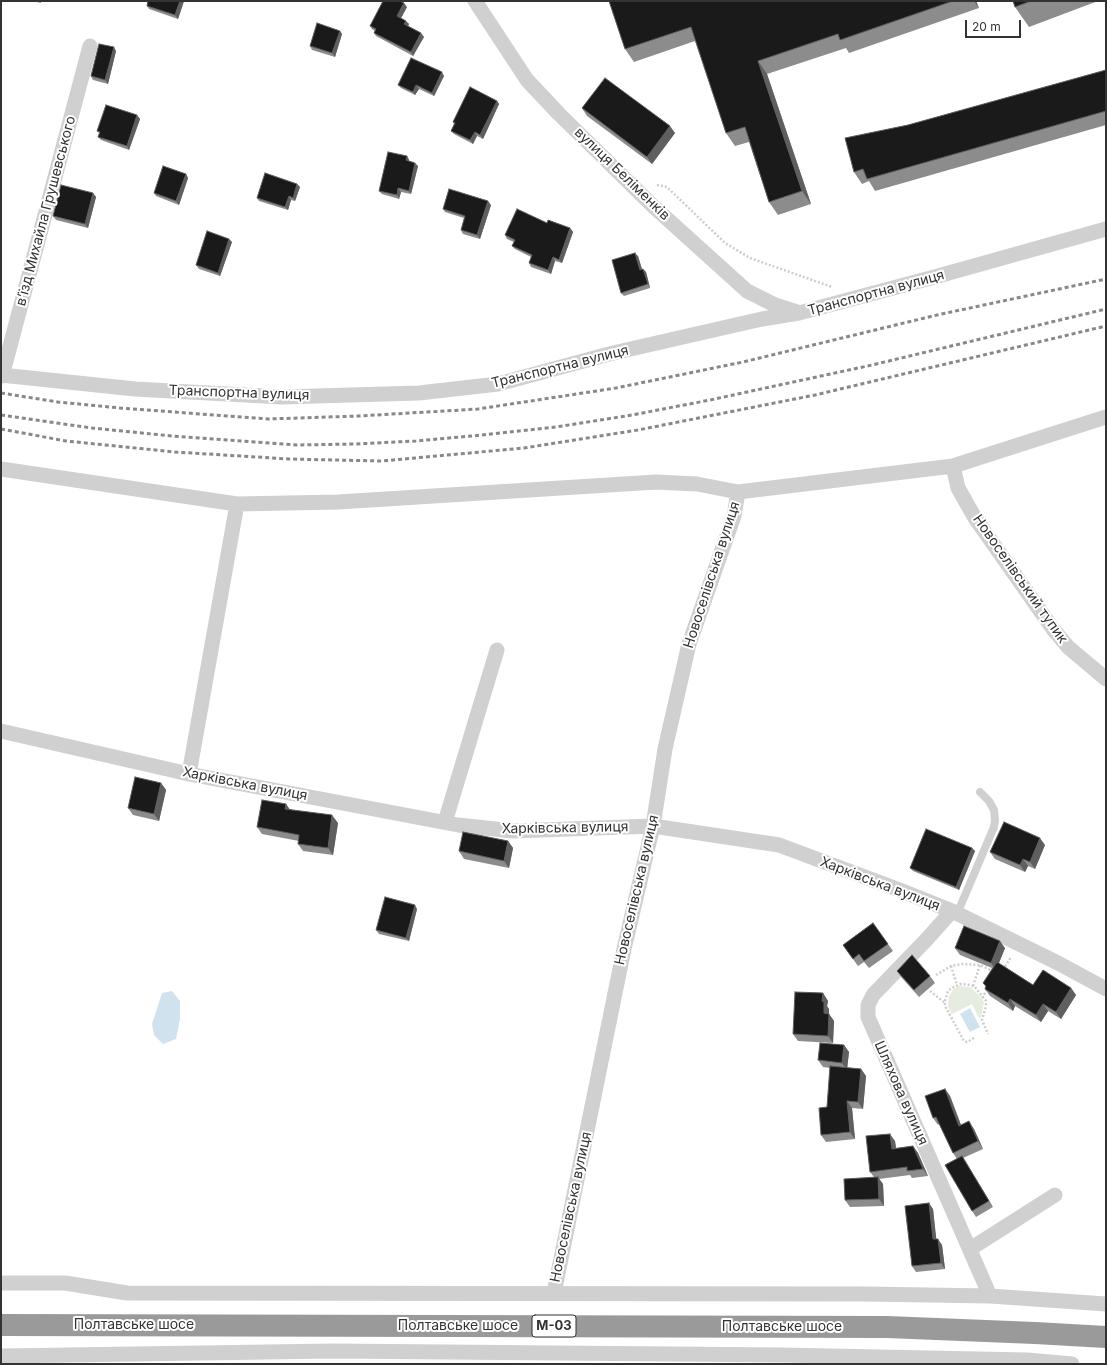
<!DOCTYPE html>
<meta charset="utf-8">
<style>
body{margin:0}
#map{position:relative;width:1107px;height:1365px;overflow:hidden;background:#fff;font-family:Inter,sans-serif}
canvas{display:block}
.frame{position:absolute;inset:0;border:2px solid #333;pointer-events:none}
.scale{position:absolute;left:965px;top:20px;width:56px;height:18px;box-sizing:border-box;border:2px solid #333;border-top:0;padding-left:5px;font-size:12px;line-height:14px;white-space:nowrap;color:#333;-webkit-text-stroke:3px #fff;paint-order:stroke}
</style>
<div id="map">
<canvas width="1107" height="1365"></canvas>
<div class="frame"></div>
<div class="scale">20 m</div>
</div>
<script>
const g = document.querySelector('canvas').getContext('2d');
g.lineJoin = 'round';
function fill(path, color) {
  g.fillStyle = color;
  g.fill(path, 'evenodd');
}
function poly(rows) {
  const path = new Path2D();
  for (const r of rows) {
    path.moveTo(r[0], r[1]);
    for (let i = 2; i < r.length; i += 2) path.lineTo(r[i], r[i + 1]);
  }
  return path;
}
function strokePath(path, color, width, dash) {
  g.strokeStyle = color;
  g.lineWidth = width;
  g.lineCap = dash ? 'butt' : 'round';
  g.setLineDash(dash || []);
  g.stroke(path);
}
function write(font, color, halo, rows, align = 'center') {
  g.font = font + ' Inter,sans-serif';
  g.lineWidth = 4;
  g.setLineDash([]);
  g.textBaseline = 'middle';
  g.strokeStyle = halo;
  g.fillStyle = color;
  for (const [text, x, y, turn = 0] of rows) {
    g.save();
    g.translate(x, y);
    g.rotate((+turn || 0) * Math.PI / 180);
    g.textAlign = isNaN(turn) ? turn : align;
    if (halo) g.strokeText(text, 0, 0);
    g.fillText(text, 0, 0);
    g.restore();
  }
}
fill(poly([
 [959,986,970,987,978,994,984,1002,981,1018,979,1018,972,1004,952,1014,951,1013,948,1006,949,996,953,990]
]), '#e6ecdf');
fill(poly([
 [172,991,180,1001,180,1019,176,1039,163,1044,154,1035,152,1024,162,993],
 [970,1008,980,1027,970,1032,960,1014]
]), '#cfe2ee');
strokePath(poly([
 [657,185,667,187,725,243,750,258,832,287],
 [951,966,957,985],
 [1003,970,1011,957],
 [936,975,951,966,963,964,980,965,993,971],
 [973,986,980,965],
 [930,991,945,1003],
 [982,998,988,988],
 [974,1038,967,1042,964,1041,945,1006,945,1001,948,991,952,988,961,984,971,985,975,987,986,1001,986,1006,982,1020,988,1034]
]), '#cdcdcd', 2.5, [2, 2]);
strokePath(poly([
 [957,914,994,827,995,820,994,810,989,801,980,792]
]), '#d0d0d0', 8);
strokePath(poly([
 [475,1,527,80,559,114,654,207,747,291,775,305,797,312],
 [1,375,135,389,282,397,419,393,498,384,613,353,762,319,799,313,938,276,1106,229],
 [2,376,90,46],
 [953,466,958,488,975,518,1053,629,1068,647,1106,679],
 [1,469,237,504,338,502,656,482,697,484,738,492,953,466,1106,417],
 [1,731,189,774,458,825,513,831,653,826,779,845,897,889,952,911,1058,963,1106,989],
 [189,774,237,504],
 [445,822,497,650],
 [952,911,927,939,873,995,868,1005,868,1017,990,1296],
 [970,1249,1055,1195],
 [1,1283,65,1283,127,1293,866,1294,990,1296,1106,1304],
 [554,1293,624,949,653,826,665,749,689,644,734,516,738,492],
 [1,1356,333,1351,783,1355,1027,1360,1072,1364]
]), '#d0d0d0', 15);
strokePath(poly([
 [1,1325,887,1327,1035,1333,1106,1337]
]), '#9a9a9a', 22);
strokePath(poly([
 [1,393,58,402,120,408,268,419,359,416,478,409,616,388,743,362,937,315,1106,279],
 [1,415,92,428,172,436,297,445,355,444,416,441,482,435,556,427,632,415,710,400,872,365,1106,309],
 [1,429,66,441,175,452,289,459,382,461,524,448,638,430,815,395,1106,326]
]), '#888', 3, [4, 3]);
fill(poly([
 [33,1,41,1,41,3],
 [148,1,184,1,178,19,149,9,147,6],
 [609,1,976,1,979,8,849,53,846,48,767,74,811,204,778,215,769,202,749,142,735,146,726,133,695,41,634,62,625,49],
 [1013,1,1098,1,1029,27,1015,7],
 [407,7,401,18,409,24,408,26,424,37,413,56,376,36,374,33,375,31,372,29,370,26],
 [340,31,342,34,335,57,312,50,310,46],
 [116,51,108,84,93,80,91,76],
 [1106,70,1106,125,875,191,869,181,862,184,854,172,908,125],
 [444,76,434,96,419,89,415,95,401,88,398,85],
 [497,101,499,104,483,139,477,136,473,144,454,134,451,131,454,124,453,122],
 [582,108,675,133,652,164,587,116],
 [137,115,140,119,129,150,101,140,98,137,99,133,97,131],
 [407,156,409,160,409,161,418,166,411,194,401,192,399,199,382,194,379,191],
 [186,174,188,178,179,205,156,196,154,193],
 [297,184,300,187,295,201,291,200,288,210,259,201,257,198],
 [93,193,96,197,88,228,56,220,53,216],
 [491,205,480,239,463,234,461,230,464,218,445,212,443,209],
 [547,223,570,228,573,232,562,263,555,261,551,274,531,267,529,263,531,257,515,249,512,246,514,242,507,239,505,235],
 [229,239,232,242,220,276,199,269,196,265],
 [638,256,642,269,643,269,646,272,650,288,624,296,621,293],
 [161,783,166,790,159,821,133,815,128,808],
 [286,804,289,809,338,823,333,855,303,851,298,844,299,841,262,834,257,827],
 [508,841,513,848,509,868,464,859,459,851],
 [1045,845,1035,869,1028,866,1025,872,995,859,990,852],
 [972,848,975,851,959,890,913,871,910,868],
 [417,909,409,941,379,934,376,930],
 [873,923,893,951,869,968,864,962,858,966,843,945],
 [955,948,1005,948,999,963,1033,985,1071,988,1076,995,1061,1019,1048,1011,1041,1022,1015,1006,1013,1011,990,996,985,989,986,987,983,983,992,968,960,955],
 [897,971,930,976,935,983,919,997,902,978],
 [823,993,828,1001,827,1006,829,1009,829,1014,834,1021,833,1043,798,1041,793,1034],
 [844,1045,849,1052,847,1068,861,1069,866,1076,863,1109,852,1108,855,1139,826,1142,821,1135,827,1107,830,1068,823,1067,818,1060],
 [945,1089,950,1096,961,1125,974,1129,983,1149,963,1158,993,1207,976,1217,972,1211,957,1159,953,1153,939,1124,938,1125,933,1118],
 [895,1141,896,1148,913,1146,918,1153,928,1176,912,1178,910,1175,879,1179,883,1184,884,1206,850,1207,845,1200,874,1177,870,1172],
 [933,1209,936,1239,942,1245,945,1269,916,1272,912,1266]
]), '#8c8c8c');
fill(poly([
 [180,1,184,1,178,19,175,15],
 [974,1,976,1,979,8],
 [404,3,407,7,400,20,397,16],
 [406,21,409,24,407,28,404,24],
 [340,31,342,34,335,57,332,53],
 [421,33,424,37,413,56,411,52],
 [114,47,116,51,108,84,105,80],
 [758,61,767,74,811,204,802,191],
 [442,72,444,76,434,96,432,93],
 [416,85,419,89,415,95,413,92],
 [497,101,499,104,483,139,480,135],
 [137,115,140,119,129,150,127,146],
 [670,126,675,133,652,164,647,157],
 [475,132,477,136,473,144,470,140],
 [407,156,409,160,408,164,406,160],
 [415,163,418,166,411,194,409,191],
 [186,174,188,178,179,205,176,201],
 [297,184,300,187,295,201,293,198],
 [398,188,401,192,399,199,397,195],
 [93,193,96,197,88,228,85,224],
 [289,196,291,200,288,210,285,207],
 [488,201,491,205,480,239,477,235],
 [570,228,573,232,562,263,559,260],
 [229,239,232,242,220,276,218,273],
 [635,253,638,256,643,273,640,270],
 [553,257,555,261,551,274,548,270],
 [643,269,646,272,650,288,648,284],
 [161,783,166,790,159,821,154,814],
 [286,804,291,811,285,809],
 [332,815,338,823,333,855,328,848],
 [1040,838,1045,845,1035,869,1030,862],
 [508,841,513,848,509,868,504,861],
 [972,848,975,851,959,890,956,887],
 [1023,859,1028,866,1025,872,1020,865],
 [415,905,417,909,409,941,406,938],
 [1000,941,1005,948,996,970,991,963],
 [1071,988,1076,995,1061,1019,1056,1012],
 [823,993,828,1001,827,1006,829,1009,829,1014,834,1021,833,1043,828,1036,822,1001],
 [1010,999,1015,1006,1013,1011,1008,1003],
 [1043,1004,1048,1011,1041,1022,1036,1015],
 [844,1045,849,1052,847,1070,842,1063],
 [861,1069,866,1076,863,1109,858,1102],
 [945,1089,950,1096,964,1133,959,1126],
 [847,1101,852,1108,855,1139,850,1132],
 [969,1121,974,1129,983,1149,978,1141],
 [890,1134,895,1141,897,1156,892,1149],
 [913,1146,918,1153,928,1176,923,1169],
 [962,1156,966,1162,993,1207,989,1201],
 [878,1177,883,1184,884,1206,879,1199],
 [929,1203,933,1209,937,1245,933,1239],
 [938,1239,942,1245,945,1269,941,1263]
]), '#5f5f5f');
const building = poly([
 [148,1,180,1,175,15,147,6,148,1],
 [383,1,400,1,404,3,397,16,406,21,404,24,421,33,411,52,374,33,376,29,370,26,383,1],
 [609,1,953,1,840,40,838,34,758,61,802,191,769,202,745,127,726,133,691,27,625,49,609,1],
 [1013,1,1031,1,1015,7,1013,1],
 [317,23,340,31,332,53,310,46,317,23],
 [99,44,114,47,105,80,91,76,99,44],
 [411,58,442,72,432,93,416,85,413,92,398,85,411,58],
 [1106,70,1106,111,867,179,863,169,854,172,845,138,908,125,1106,70],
 [605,78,670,126,647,157,582,108,605,78],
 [470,87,497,101,480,135,475,132,470,140,451,131,455,123,453,122,470,87],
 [106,105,137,115,127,146,98,137,100,132,97,131,106,105],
 [388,152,407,156,406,160,415,163,409,191,398,188,397,195,379,191,388,152],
 [163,166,186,174,176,201,154,193,163,166],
 [265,173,297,184,293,198,289,196,285,207,257,198,265,173],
 [61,185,93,193,85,224,53,216,61,185],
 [449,189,488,201,477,235,461,230,465,216,443,209,449,189],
 [517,209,547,223,548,220,570,228,559,260,553,257,548,270,529,263,532,255,512,246,515,240,505,235,517,209],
 [207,231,229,239,218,273,196,265,207,231],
 [635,253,640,270,643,269,648,284,621,293,612,260,635,253],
 [135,777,161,783,154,814,128,808,135,777],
 [262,800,286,804,285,809,332,815,328,848,298,844,299,835,257,827,262,800],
 [1004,822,1040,838,1030,862,1023,859,1020,865,990,852,1004,822],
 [926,829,972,848,956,887,910,868,926,829],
 [463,832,508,841,504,861,459,851,463,832],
 [385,897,415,905,406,938,376,930,385,897],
 [873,923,888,944,864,961,859,954,853,959,843,945,873,923],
 [964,926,1000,941,991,963,955,948,964,926],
 [912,955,930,976,914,990,897,971,912,955],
 [997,962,1033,985,1043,970,1071,988,1056,1012,1043,1004,1036,1015,1010,999,1008,1003,985,989,986,986,983,983,997,962],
 [795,992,823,993,822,1001,824,1002,824,1013,829,1014,828,1036,793,1034,795,992],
 [820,1043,844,1045,842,1063,818,1060,820,1043],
 [830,1066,861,1069,858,1102,847,1101,850,1132,821,1135,819,1108,827,1107,830,1066],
 [945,1089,959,1126,969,1121,978,1141,953,1153,936,1117,933,1118,925,1096,945,1089],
 [890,1134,892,1149,913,1146,923,1169,907,1171,907,1167,870,1172,866,1136,890,1134],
 [962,1156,989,1201,972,1211,945,1165,962,1156],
 [878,1177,879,1199,845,1200,844,1179,878,1177],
 [929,1203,933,1239,938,1239,941,1263,912,1266,905,1206,929,1203]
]);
fill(building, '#1a1a1a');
strokePath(building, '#5f5f5f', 1);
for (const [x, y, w] of [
 [554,1326,44]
]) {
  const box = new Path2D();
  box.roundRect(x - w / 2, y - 11, w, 22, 3);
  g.fillStyle = '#fff';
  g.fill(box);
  strokePath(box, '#333', 1);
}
write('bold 13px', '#333', null, [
 ["М-03",554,1326]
]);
write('14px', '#333', '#fff', [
 ["вулиця Беліменків",622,174,44],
 ["в’їзд Михайла Грушевського",46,211,-75],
 ["Транспортна вулиця",876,293,-15],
 ["Транспортна вулиця",560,367,-14],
 ["Транспортна вулиця",239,393,2],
 ["Новоселівська вулиця",712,575,-72],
 ["Новоселівський тупик",1020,579,55],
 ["Харківська вулиця",245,784,11],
 ["Харківська вулиця",565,828,-1],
 ["Харківська вулиця",880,884,21],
 ["Новоселівська вулиця",637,890,-77],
 ["Шляхова вулиця",901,1093,66],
 ["Новоселівська вулиця",571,1207,-78],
 ["Полтавське шосе",134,1325],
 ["Полтавське шосе",458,1326],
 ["Полтавське шосе",782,1327]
]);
</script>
